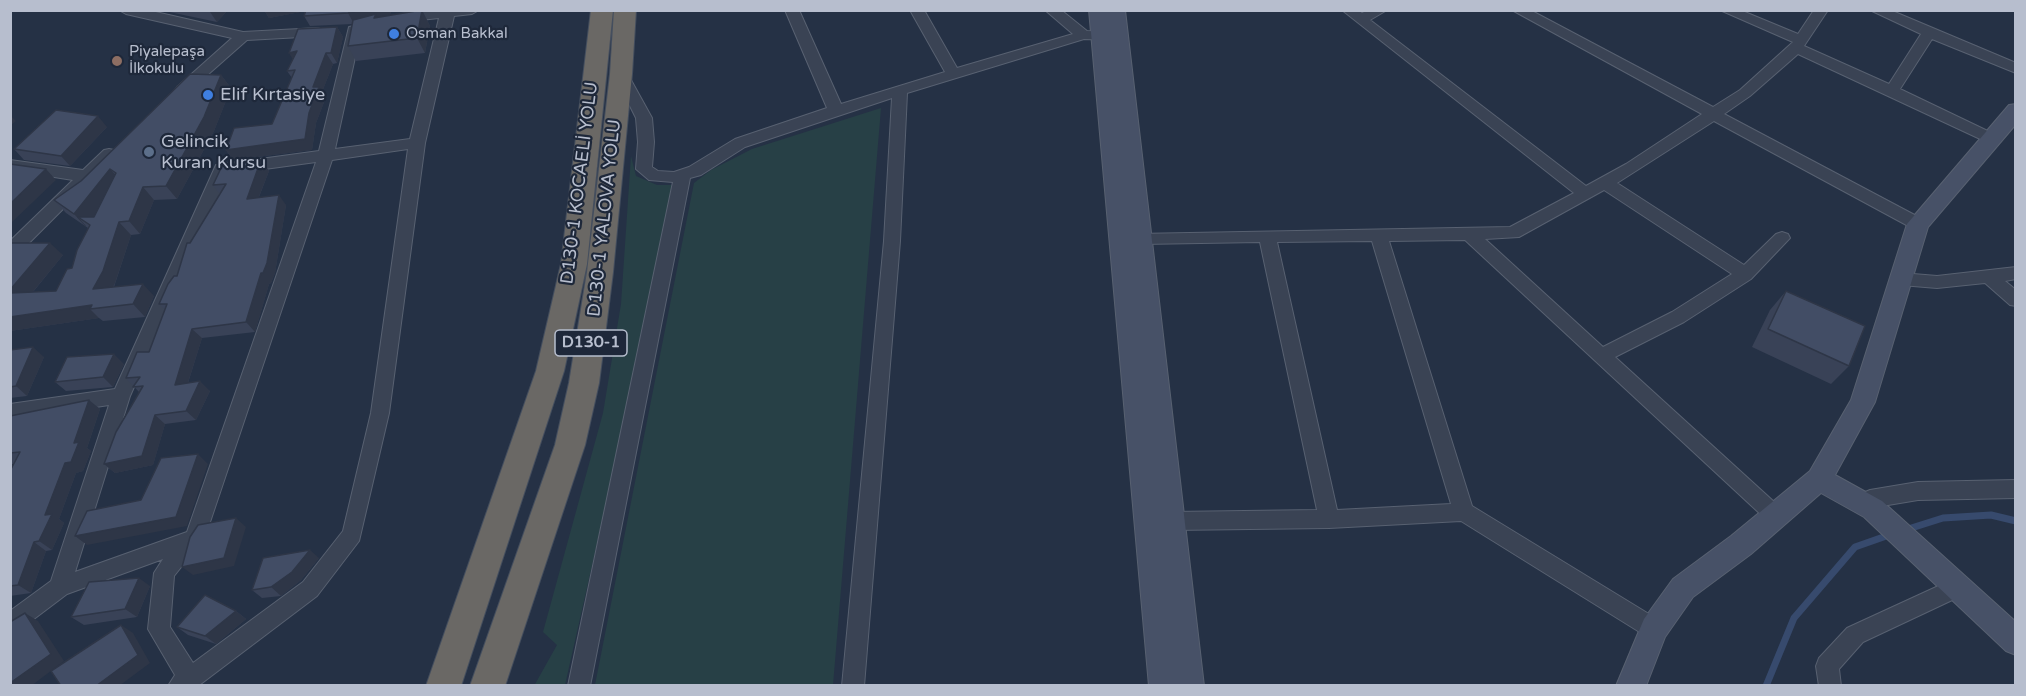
<!DOCTYPE html>
<meta charset="utf-8">
<style>
body{margin:0}
#map{position:relative;width:2026px;height:696px;overflow:hidden;background:#253145;font-family:"Varela Round",sans-serif}
canvas{display:block}
.frame{position:absolute;inset:0;border:12px solid #b7bece;pointer-events:none}
</style>
<div id="map">
<canvas width="2026" height="696"></canvas>
<div class="frame"></div>
</div>
<script>
const g = document.querySelector('canvas').getContext('2d');
g.lineJoin = 'round';
function fill(path, color) {
  g.fillStyle = color;
  g.fill(path, 'evenodd');
}
function poly(rows) {
  const path = new Path2D();
  for (const r of rows) {
    path.moveTo(r[0], r[1]);
    for (let i = 2; i < r.length; i += 2) path.lineTo(r[i], r[i + 1]);
  }
  return path;
}
function strokePath(path, color, width, dash) {
  g.strokeStyle = color;
  g.lineWidth = width;
  g.lineCap = dash ? 'butt' : 'round';
  g.setLineDash(dash || []);
  g.stroke(path);
}
function write(font, color, halo, rows, align = 'center') {
  g.font = font + ' "Varela Round",sans-serif';
  g.lineWidth = 4.5;
  g.setLineDash([]);
  g.textBaseline = 'middle';
  g.strokeStyle = halo;
  g.fillStyle = color;
  for (const [text, x, y, turn = 0] of rows) {
    g.save();
    g.translate(x, y);
    g.rotate((+turn || 0) * Math.PI / 180);
    g.textAlign = isNaN(turn) ? turn : align;
    if (halo) g.strokeText(text, 0, 0);
    g.fillText(text, 0, 0);
    g.restore();
  }
}
fill(poly([
 [881,108,833,685,595,685,694,183,711,170,752,149],
 [631,156,636,176,657,185,678,185,565,685,534,686,557,645,543,632,603,413,621,304]
]), '#274046');
strokePath(poly([
 [1905,530,1943,518,1991,515,2016,521],
 [1766,686,1794,618,1855,547,1892,534]
]), '#374a6d', 7);
const minor = poly([
 [119,10,147,10,243,32,319,28,326,32,319,36,247,40,187,93,182,95,177,93,175,90,177,87,232,38,126,14,119,10],
 [431,10,479,10,472,14,454,16,425,143,389,413,359,541,317,596,198,686,168,686,175,675,148,629,154,573,163,559,67,594,18,631,10,634,10,611,51,581,109,405,10,420,10,404,115,389,216,165,319,151,349,27,354,26,361,30,335,149,410,139,439,18,402,22,395,18,402,14,431,10],
 [408,149,371,413,343,531,303,582,193,663,170,627,174,576,205,537,332,160,408,149],
 [316,162,187,532,75,572,130,396,228,174,316,162],
 [785,10,799,10,841,104,945,72,910,10,924,10,957,68,1073,34,1045,10,1061,10,1087,31,1114,32,1121,36,1114,40,1084,39,907,93,900,241,864,686,842,686,884,241,892,98,745,147,701,175,690,178,590,686,568,686,673,182,649,180,636,169,638,142,636,118,614,74,621,69,626,71,652,118,654,142,652,167,658,171,674,172,689,167,735,139,827,108,785,10],
 [1342,10,1358,10,1362,13,1368,10,1387,10,1370,20,1586,186,1626,164,1702,114,1512,10,1530,10,1713,107,1740,90,1793,42,1720,10,1740,10,1798,34,1814,10,1828,10,1804,46,1889,84,1921,34,1870,10,1890,10,2016,63,2016,73,1932,39,1900,89,1996,135,1999,139,1996,143,1991,144,1798,54,1750,96,1724,114,1924,220,1926,224,1924,228,1912,228,1714,121,1617,183,1744,265,1776,234,1782,232,1788,234,1790,238,1751,279,1684,322,1615,357,1783,510,1786,516,1783,522,1776,525,1769,522,1465,240,1389,241,1472,506,1662,622,1665,629,1662,636,1654,639,1646,636,1461,521,1329,528,1172,530,1165,527,1162,521,1165,515,1172,512,1317,510,1260,242,1142,244,1136,242,1134,238,1136,234,1510,227,1574,193,1342,10],
 [1604,190,1732,274,1672,312,1603,347,1485,239,1519,237,1604,190],
 [1372,241,1451,504,1337,510,1277,242,1372,241],
 [109,149,114,150,117,154,114,158,16,256,10,258,10,241,73,180,10,170,10,160,83,170,104,150,109,149],
 [2016,267,2016,279,2005,281,2016,290,2016,306,2010,305,1985,283,1937,288,1901,285,1895,284,1892,279,1895,274,1901,273,1937,276,2016,267],
 [2016,480,2016,498,1918,500,1870,508,1863,505,1860,499,1863,493,1870,490,1918,482,2016,480],
 [1958,577,1965,580,1969,587,1965,594,1863,642,1839,669,1841,686,1819,686,1816,666,1819,658,1847,628,1958,577]
]);
const secondary = poly([
 [1089,10,1125,10,1204,686,1149,686,1089,10],
 [2016,104,2016,124,1928,227,1875,402,1835,475,1882,501,2016,622,2016,655,2006,651,1864,517,1821,493,1751,554,1693,597,1665,637,1646,686,1616,686,1644,619,1673,579,1731,536,1810,471,1851,400,1907,224,2009,105,2016,104]
]);
const trunk = poly([
 [591,10,613,10,587,264,564,371,461,686,426,686,536,371,561,264,591,10],
 [614,10,636,10,632,74,613,272,599,383,585,445,505,686,470,686,555,445,569,383,587,272,610,74,614,10]
]);
strokePath(minor, '#586171', 2);
strokePath(secondary, '#586171', 2);
strokePath(trunk, '#444e5e', 2);
fill(minor, '#3a4354');
fill(secondary, '#475167');
fill(trunk, '#6a6865');
fill(poly([
 [160,10,228,10,217,22],
 [264,10,391,10,390,15,381,17,422,10,430,26,425,53,356,61,348,46,352,24,310,26,304,16,305,11,269,18],
 [337,27,343,37,337,63,333,64,322,92,326,97,316,123,312,150,233,160,226,150,272,124,292,78,287,71],
 [221,75,231,88,214,131,177,199,154,200,140,234,131,235,114,287,154,296,145,317,103,321,99,318,10,331,10,243,63,255,33,292,56,291,72,268,88,228,66,213,54,200],
 [107,127,70,166,24,160,14,149],
 [261,160,269,171,259,197,286,205,275,273,271,283,269,284,255,332,202,338,188,383,210,391,196,420,165,424,153,465,115,473,104,464,139,392,126,378,149,352,165,310,159,304,177,276,190,243,220,194,213,185],
 [1786,291,1849,366,1831,384,1752,347,1770,310],
 [10,350,44,357,27,396,10,398],
 [124,364,113,387,66,391,55,382],
 [89,400,100,409,87,448,91,451,83,471,76,473,59,519,64,523,52,550,46,551,31,593,10,596,10,471,14,464,10,464,10,416],
 [319,558,301,580,281,596,262,598,252,590],
 [150,586,137,617,84,625,71,617],
 [236,611,246,619,216,644,188,635,177,627]
]), '#394257');
fill(poly([
 [211,10,228,10,217,22,210,12],
 [264,10,311,10,269,18],
 [360,10,391,10,390,15,354,24,348,13],
 [422,10,430,26,425,53,417,38],
 [337,27,343,37,337,63,331,53],
 [297,51,295,63,289,53],
 [326,53,333,64,322,92,326,97,316,123,312,150,233,160,226,150,305,139,313,87],
 [221,75,231,88,214,131,177,199,166,186],
 [10,115,16,121,10,126],
 [98,116,107,127,70,166,61,156],
 [261,160,269,171,254,209,247,199],
 [46,169,56,180,10,224,10,204],
 [110,169,122,182,88,224,78,217,86,226,86,227,74,214],
 [143,187,154,200,140,234,129,221],
 [279,195,286,205,275,273,271,283,269,284,255,332,246,322,261,273],
 [119,222,131,235,115,283,106,301,93,289],
 [50,243,63,255,22,305,10,295,10,290],
 [143,284,154,296,145,317,133,304],
 [92,305,90,309,99,318,10,331,10,317],
 [192,329,202,338,184,395,175,385],
 [33,347,44,357,27,396,16,386],
 [114,354,124,364,113,387,103,377],
 [200,381,210,391,196,420,186,411],
 [89,400,100,409,87,448,91,451,83,471,76,473,59,519,64,523,52,550,39,541,45,515,65,463,74,443],
 [155,415,165,424,153,465,115,473,104,464],
 [198,454,208,464,187,526,87,545,75,536,176,517],
 [236,518,246,527,234,566,193,575,182,567],
 [34,542,46,551,31,593,18,585],
 [310,550,319,558,301,580,281,596,271,587],
 [139,578,150,586,137,617,125,609],
 [236,611,246,619,216,644,205,636],
 [25,613,38,621,64,661,31,686,10,686],
 [121,625,133,633,150,663,119,686,96,686]
]), '#2e3647');
const building = poly([
 [306,10,360,10,348,13,304,16,306,10],
 [422,10,417,38,348,46,353,20,376,14,374,18,422,10],
 [337,27,331,53,326,53,313,87,319,87,309,113,305,139,226,150,234,128,272,124,295,70,287,71,297,51,289,53,298,29,337,27],
 [190,74,221,75,204,117,166,186,143,187,129,221,119,222,103,271,93,289,143,284,133,304,90,309,92,305,10,317,10,293,56,291,67,269,72,268,77,250,90,225,78,217,94,217,116,173,110,169,74,214,54,200,81,181,190,74],
 [56,110,98,116,61,156,14,149,56,110],
 [261,160,247,199,279,195,267,263,263,273,261,273,246,322,192,329,175,385,200,381,186,411,155,415,142,456,104,464,116,432,143,386,133,387,140,377,126,378,137,352,149,352,167,304,159,304,168,284,174,276,177,276,187,243,190,243,226,184,213,185,222,166,261,160],
 [10,164,46,169,10,204,10,164],
 [10,243,50,243,10,290,10,243],
 [1786,291,1865,326,1849,366,1768,329,1786,291],
 [33,347,16,386,10,387,10,350,33,347],
 [114,354,103,377,55,382,67,357,114,354],
 [89,400,74,443,79,442,71,462,65,463,45,515,52,514,39,541,34,542,18,585,10,586,10,471,20,452,10,453,10,416,89,400],
 [198,454,176,517,75,536,87,511,141,500,161,458,198,454],
 [236,518,224,558,182,567,190,537,198,525,236,518],
 [310,550,292,572,271,587,252,590,263,558,310,550],
 [139,578,125,609,71,617,89,582,139,578],
 [205,595,236,611,205,636,177,627,205,595],
 [25,613,51,654,10,683,10,622,25,613],
 [121,625,138,655,96,686,61,686,51,671,121,625]
]);
fill(building, '#424d65');
strokePath(building, '#2e3647', 1.5);
for (const [x, y, r, color] of [
 [394,34,6,"#3f7fe0"],
 [117,61,6,"#8d6e63"],
 [208,95,6,"#3f7fe0"],
 [149,152,6,"#5c6f8a"]
]) {
  const dot = new Path2D();
  dot.arc(x, y, r, 0, 2 * Math.PI);
  g.fillStyle = color;
  g.fill(dot);
  strokePath(dot, '#1e283a', 2);
}
write('15px', '#b7bece', '#1e283a', [
 ["Osman Bakkal",406,34],
 ["Piyalepaşa",129,52],
 ["İlkokulu",129,69]
], 'left');
for (const [x, y, w] of [
 [591,343,72]
]) {
  const box = new Path2D();
  box.roundRect(x - w / 2, y - 13, w, 26, 4.5);
  g.fillStyle = '#1e283a';
  g.fill(box);
  strokePath(box, '#b7bece', 1.5);
}
write('bold 16px', '#b7bece', null, [
 ["D130-1",591,343]
]);
write('18px', '#b7bece', '#1e283a', [
 ["Elif Kırtasiye",220,95],
 ["Gelincik",161,142],
 ["Kuran Kursu",161,163]
], 'left');
write('18px', '#b7bece', '#1e283a', [
 ["D130-1 KOCAELİ YOLU",580,183,-83],
 ["D130-1 YALOVA YOLU",605,218,-84]
]);
</script>
